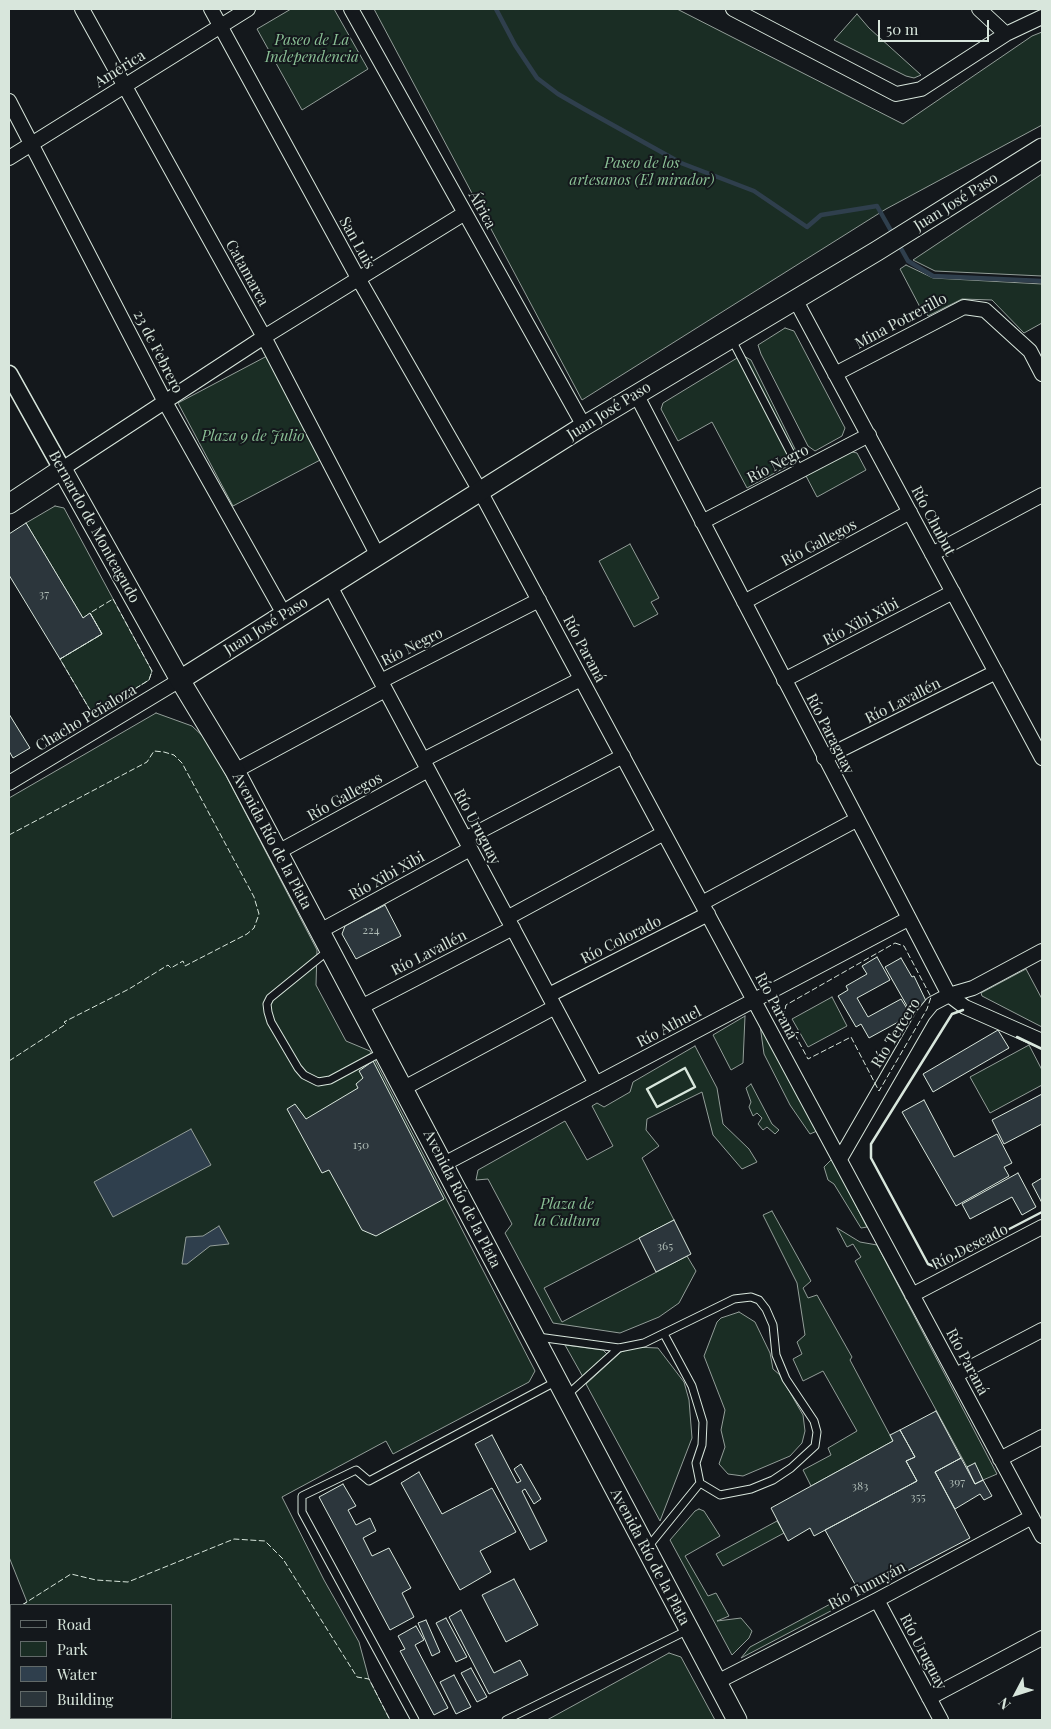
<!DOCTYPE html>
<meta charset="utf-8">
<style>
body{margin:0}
#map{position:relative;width:1051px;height:1729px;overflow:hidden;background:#14181c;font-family:"Playfair Display",serif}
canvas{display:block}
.frame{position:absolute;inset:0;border:10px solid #d8e6dc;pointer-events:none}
.legend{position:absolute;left:10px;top:1604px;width:162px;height:115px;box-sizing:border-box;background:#14181c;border:1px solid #626a69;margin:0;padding:6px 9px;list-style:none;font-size:15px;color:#d8e6dc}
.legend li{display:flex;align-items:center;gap:10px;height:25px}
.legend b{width:25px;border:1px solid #626a69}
.north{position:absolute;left:991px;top:1669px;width:50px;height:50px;-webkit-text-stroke:4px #14181c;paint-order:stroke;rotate:230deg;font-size:14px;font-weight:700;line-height:20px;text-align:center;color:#d8e6dc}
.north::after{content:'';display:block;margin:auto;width:18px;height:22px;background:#d8e6dc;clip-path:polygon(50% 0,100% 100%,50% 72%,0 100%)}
.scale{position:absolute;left:878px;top:20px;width:111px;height:22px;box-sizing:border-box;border:2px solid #d8e6dc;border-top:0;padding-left:6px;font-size:15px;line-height:18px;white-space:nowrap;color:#d8e6dc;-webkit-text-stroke:4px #14181c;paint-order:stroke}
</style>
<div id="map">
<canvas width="1051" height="1729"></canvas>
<div class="frame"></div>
<ul class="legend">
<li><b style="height:6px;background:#14181c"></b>Road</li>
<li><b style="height:14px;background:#1a2d24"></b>Park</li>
<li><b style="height:14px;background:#2f3f4d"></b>Water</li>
<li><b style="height:14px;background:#2c363c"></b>Building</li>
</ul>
<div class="north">N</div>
<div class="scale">50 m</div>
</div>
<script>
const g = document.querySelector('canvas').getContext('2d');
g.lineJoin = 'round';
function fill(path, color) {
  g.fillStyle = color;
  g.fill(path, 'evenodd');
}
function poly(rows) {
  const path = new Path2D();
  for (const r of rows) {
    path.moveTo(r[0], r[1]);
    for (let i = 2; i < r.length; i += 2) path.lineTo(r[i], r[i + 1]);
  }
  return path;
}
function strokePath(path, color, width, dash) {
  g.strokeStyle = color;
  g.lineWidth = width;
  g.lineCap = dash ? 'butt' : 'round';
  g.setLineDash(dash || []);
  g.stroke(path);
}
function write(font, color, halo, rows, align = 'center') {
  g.font = font + ' "Playfair Display",serif';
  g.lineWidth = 4;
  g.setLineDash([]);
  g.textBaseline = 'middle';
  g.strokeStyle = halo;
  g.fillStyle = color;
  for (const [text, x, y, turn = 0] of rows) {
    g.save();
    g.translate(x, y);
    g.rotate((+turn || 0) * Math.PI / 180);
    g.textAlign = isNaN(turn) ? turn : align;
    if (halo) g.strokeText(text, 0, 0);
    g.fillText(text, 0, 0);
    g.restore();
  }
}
const green = poly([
 [291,9,334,9,368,69,302,110,257,29,291,9],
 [374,9,677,9,903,124,1032,36,1042,32,1042,125,886,209,582,400,374,9],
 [857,14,869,28,921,75,914,78,906,76,834,40,857,14],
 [1042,174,1042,276,935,271,913,260,1042,174],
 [906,265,933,278,1042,284,1042,323,1024,333,992,300,962,299,928,316,924,308,921,309,900,269,906,265],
 [785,328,794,331,845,428,842,436,815,451,808,446,761,354,758,345,785,328],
 [742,355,751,360,796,451,797,461,747,488,712,422,678,441,661,409,663,403,742,355],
 [267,356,322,459,233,506,178,403,267,356],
 [849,451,857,453,866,470,817,497,805,474,849,451],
 [55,506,64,508,152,671,149,680,93,715,60,659,102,634,90,613,83,618,26,523,55,506],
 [630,544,659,598,651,602,658,614,634,627,599,561,630,544],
 [156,713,192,726,208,741,317,950,316,985,346,1041,370,1051,535,1371,529,1382,393,1454,386,1441,282,1497,324,1580,359,1642,369,1679,390,1720,9,1720,9,1614,11,1612,11,1718,171,1718,171,1605,22,1605,27,1602,9,1557,9,798,156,713],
 [1026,969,1042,999,1042,1027,982,996,981,993,1026,969],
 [832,997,847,1026,808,1047,792,1019,832,997],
 [745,1016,743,1063,731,1070,713,1035,745,1016],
 [759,1018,817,1131,810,1134,790,1105,764,1054,759,1018],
 [1029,1045,1042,1070,1042,1085,990,1113,970,1077,1029,1045],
 [695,1046,717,1088,723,1124,749,1149,757,1162,742,1169,713,1135,702,1092,647,1119,646,1130,659,1146,642,1158,674,1220,544,1288,562,1322,687,1256,696,1271,679,1303,659,1317,620,1333,553,1323,505,1233,512,1224,488,1179,476,1180,478,1170,565,1121,587,1160,613,1146,592,1106,597,1103,604,1107,630,1092,633,1082,695,1046],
 [751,1084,772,1124,779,1130,775,1134,767,1127,763,1130,758,1124,762,1118,757,1113,753,1116,749,1107,751,1102,746,1088,751,1084],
 [832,1159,867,1227,861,1228,834,1184,828,1180,824,1167,832,1159],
 [772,1211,811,1281,803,1288,808,1298,817,1295,852,1357,850,1360,893,1441,811,1486,803,1470,831,1455,828,1448,857,1431,823,1371,803,1381,793,1359,802,1354,797,1342,805,1335,797,1283,763,1215,772,1211],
 [837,1228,860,1242,877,1245,997,1474,983,1480,975,1464,967,1467,855,1261,861,1257,853,1244,847,1247,837,1228],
 [739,1312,755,1322,770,1353,773,1369,780,1375,803,1415,805,1431,802,1443,790,1456,743,1476,728,1474,719,1464,725,1447,721,1430,725,1410,704,1356,717,1322,721,1318,739,1312],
 [565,1345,603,1350,607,1354,583,1377,565,1345],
 [635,1347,658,1348,684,1382,689,1400,692,1438,660,1521,586,1384,621,1352,635,1347],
 [699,1509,704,1511,720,1536,685,1556,708,1596,716,1593,729,1616,717,1621,741,1618,752,1631,749,1638,732,1655,670,1540,695,1511,699,1509],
 [777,1521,784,1533,723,1566,716,1554,777,1521],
 [834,1602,844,1604,741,1658,750,1647,834,1602],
 [669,1653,681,1657,715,1720,547,1720,669,1653]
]);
fill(green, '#1a2d24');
strokePath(green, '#939e99', 1);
const water = poly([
 [191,1129,211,1165,113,1217,94,1182,191,1129],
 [219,1226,229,1244,210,1246,187,1264,182,1264,186,1237,203,1236,219,1226]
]);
fill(water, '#2f3f4d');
strokePath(water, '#939e99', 1);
strokePath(poly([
 [496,9,515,45,537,78,558,94,584,109,681,163,754,191,807,227,821,215,877,206,894,236],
 [898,243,908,261,933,276,1042,281],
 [9,1606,11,1612],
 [56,1718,57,1720]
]), '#2f3f4d', 4.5);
const building = poly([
 [26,523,83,618,90,613,102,634,60,659,9,575,9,534,26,523],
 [9,714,30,748,13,758,9,751,9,714],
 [385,905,401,936,356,959,342,934,345,926,385,905],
 [877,957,890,980,857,998,868,1017,901,999,911,1015,869,1038,861,1024,856,1027,838,996,848,990,846,986,867,974,862,966,877,957],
 [901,958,912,977,914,976,927,1003,911,1013,885,967,901,958],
 [998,1030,1009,1048,933,1092,923,1074,998,1030],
 [373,1061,444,1199,376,1236,362,1230,329,1170,322,1173,287,1109,295,1104,306,1119,358,1088,356,1084,363,1078,359,1071,373,1061],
 [1042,1094,1042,1124,1004,1144,992,1120,1042,1094],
 [924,1100,954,1157,997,1134,1012,1163,1004,1167,1009,1176,956,1206,902,1112,924,1100],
 [1018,1173,1036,1207,1022,1215,1012,1197,970,1219,962,1204,1018,1173],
 [1042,1178,1042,1203,1032,1184,1042,1178],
 [674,1220,691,1254,656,1272,639,1238,674,1220],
 [936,1411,961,1458,935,1472,970,1538,861,1595,825,1530,917,1481,906,1461,915,1457,900,1430,936,1411],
 [900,1430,915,1457,906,1461,917,1481,814,1536,810,1528,788,1541,771,1508,893,1441,890,1435,900,1430],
 [492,1435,517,1483,521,1481,514,1469,521,1464,541,1499,534,1504,525,1489,522,1491,547,1541,530,1550,475,1444,492,1435],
 [961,1458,975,1484,983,1480,992,1496,984,1500,980,1494,955,1509,935,1472,961,1458],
 [975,1463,983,1480,975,1484,967,1467,975,1463],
 [419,1472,442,1514,492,1488,516,1532,480,1551,491,1572,460,1590,401,1483,419,1472],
 [343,1484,356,1506,348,1510,356,1525,370,1518,376,1531,363,1538,372,1556,389,1548,411,1588,402,1593,414,1617,390,1630,319,1497,343,1484],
 [514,1579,538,1625,506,1642,482,1595,514,1579],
 [461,1610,494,1673,520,1660,528,1675,489,1694,449,1617,461,1610],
 [446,1618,467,1657,456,1662,436,1623,446,1618],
 [426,1620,440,1652,432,1656,418,1623,426,1620],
 [416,1626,424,1640,415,1645,448,1708,434,1715,400,1651,405,1649,398,1636,416,1626],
 [471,1668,487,1697,477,1702,461,1673,471,1668],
 [454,1675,471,1707,456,1714,440,1682,454,1675]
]);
fill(building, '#2c363c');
strokePath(building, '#d8e6dc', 1);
const service = poly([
 [731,338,800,471],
 [329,950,270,998,267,1004,268,1012,271,1022,298,1068,304,1075,318,1082,330,1080,382,1052],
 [538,1337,619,1348,644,1343,734,1299,751,1297,759,1300,766,1309,773,1325,776,1355,786,1379,814,1421,817,1432,815,1446,791,1468,773,1480,751,1489,720,1495,700,1483,696,1463,702,1445,703,1422,692,1386,664,1334],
 [566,1396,619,1348],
 [648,1547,700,1483],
 [415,1720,302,1512,302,1496,356,1470,369,1481,557,1381],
 [506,1720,688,1630]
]);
const minor = poly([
 [82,9,264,337,378,556],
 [211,9,358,278,480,491,1042,1536],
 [351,9,584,426],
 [733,9,896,94,921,89,1006,34,1042,17],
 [979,9,1006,34],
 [9,101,165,402,284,614],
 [9,158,248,9],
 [795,299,1042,758],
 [835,374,964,307,985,310,1030,351,1042,374],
 [636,394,949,995,965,1007,1042,1041],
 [62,469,264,337,465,213],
 [702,522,869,435],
 [932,554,1042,495],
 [330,586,596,1084],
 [744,602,910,512],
 [784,680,953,592],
 [381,681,539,600],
 [824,758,996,672],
 [423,760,581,679],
 [235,771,385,690],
 [9,783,180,680],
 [465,839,623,756],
 [278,852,428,770],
 [702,903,856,820],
 [507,918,664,833],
 [320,931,470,849],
 [549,995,708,914],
 [361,1007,513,928],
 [404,1088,555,1007],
 [840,1159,923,1015,932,1004,949,995,973,988,1042,951],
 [444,1164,908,919],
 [912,1295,1042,1227],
 [956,1375,1042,1330],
 [1000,1459,1042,1437],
 [877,1600,941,1720],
 [717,1682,877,1600,1032,1517],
 [929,1698,1042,1638]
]);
const tertiary = poly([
 [9,374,62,469]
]);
const secondary = poly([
 [9,504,62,469,180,680,235,771,737,1720],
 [180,680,584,426,877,251,1042,148]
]);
strokePath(service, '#d8e6dc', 9);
strokePath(minor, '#d8e6dc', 16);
strokePath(tertiary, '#d8e6dc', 19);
strokePath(secondary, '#d8e6dc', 21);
strokePath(service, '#14181c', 7);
strokePath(minor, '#14181c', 14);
strokePath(tertiary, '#14181c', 16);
strokePath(secondary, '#14181c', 19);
strokePath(poly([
 [113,599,152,671,149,680,93,715,60,659,102,634,90,613,113,599],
 [9,835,147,762,154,751,164,752,174,755,182,763,254,897,259,914,254,928,247,934,185,966,183,961,171,968,168,965,129,989,64,1022,66,1024,9,1061],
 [895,943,904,946,931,997,927,1009,879,1091,851,1037,808,1059,784,1014,786,1005,895,943],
 [22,1605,71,1574,96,1580,128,1582,234,1539,265,1541,283,1559,357,1677,369,1679,390,1720],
 [9,1614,11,1612]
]), '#d8e6dc', 1, [6, 2.5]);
strokePath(poly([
 [963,1010,952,1014,871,1144,871,1158,928,1264,936,1267,1042,1212],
 [1017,1037,1042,1049],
 [685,1068,695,1087,657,1107,647,1089,685,1068]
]), '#d8e6dc', 2.5);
write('12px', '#adbab4', null, [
 ["37",44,594],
 ["224",371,930],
 ["150",361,1145],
 ["365",665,1246],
 ["397",957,1482],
 ["383",860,1486],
 ["355",918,1497]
]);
write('italic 15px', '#8ac095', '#14181c', [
 ["Paseo de La",312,40],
 ["Independencia",312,57],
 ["Paseo de los",642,163],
 ["artesanos (El mirador)",642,180],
 ["Plaza 9 de Julio",253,436],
 ["Plaza de",567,1204],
 ["la Cultura",567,1221]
]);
write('15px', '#d8e6dc', '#14181c', [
 ["América",120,69,-32],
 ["Juan José Paso",956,202,-32],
 ["África",482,210,61],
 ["San Luis",357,243,61],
 ["Catamarca",247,273,61],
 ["Mina Potrerillo",901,321,-28],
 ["23 de Febrero",158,352,63],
 ["Juan José Paso",609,411,-32],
 ["Río Negro",778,464,-27],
 ["Río Chubut",933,521,62],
 ["Bernardo de Monteagudo",94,527,61],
 ["Río Gallegos",819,543,-28],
 ["Río Xibi Xibi",861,622,-28],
 ["Juan José Paso",266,626,-32],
 ["Río Negro",412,647,-27],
 ["Río Paraná",584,649,62],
 ["Río Lavallén",903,701,-27],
 ["Chacho Peñaloza",86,718,-31],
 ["Río Paraguay",830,734,63],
 ["Río Gallegos",345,797,-29],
 ["Río Uruguay",477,827,62],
 ["Avenida Río de la Plata",272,841,62],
 ["Río Xibi Xibi",387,876,-29],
 ["Río Colorado",621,940,-27],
 ["Río Lavallén",429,953,-27],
 ["Río Paraná",776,1006,62],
 ["Río Athuel",669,1027,-28],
 ["Río Tercero",896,1033,-58],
 ["Avenida Río de la Plata",462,1199,63],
 ["Río Deseado",970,1247,-27],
 ["Río Paraná",967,1362,62],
 ["Avenida Río de la Plata",650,1557,62],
 ["Río Tunuyán",867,1586,-28],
 ["Río Uruguay",923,1652,62]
]);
</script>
